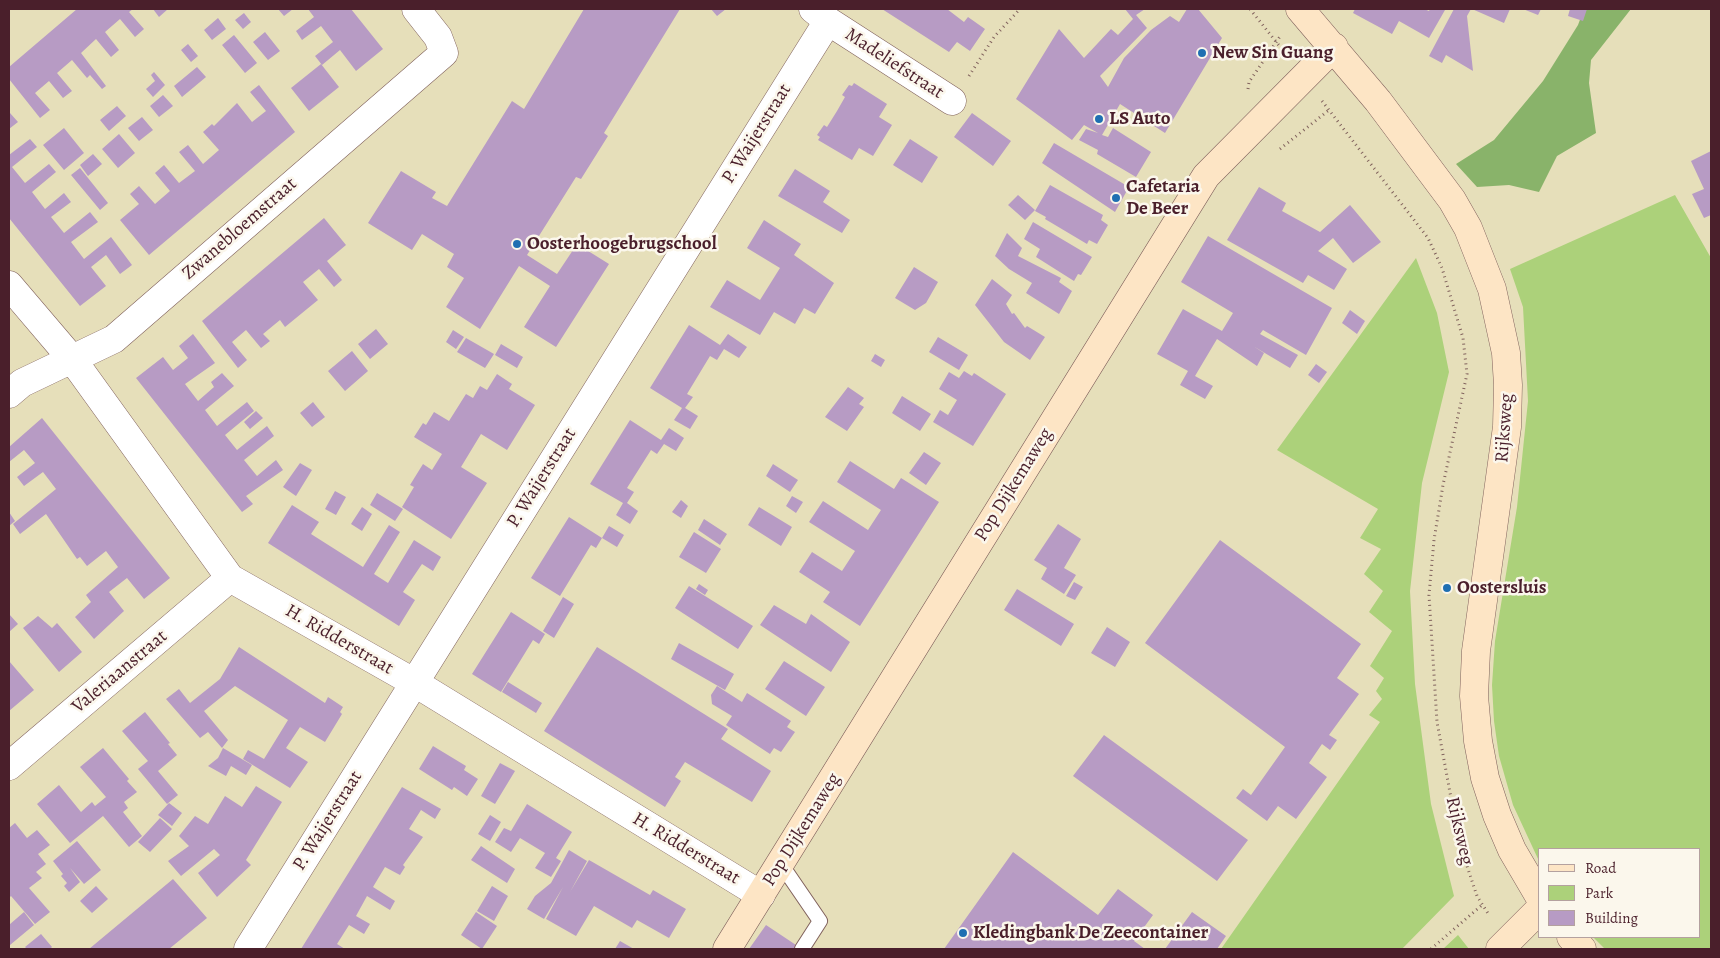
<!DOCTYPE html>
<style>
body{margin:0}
#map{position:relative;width:1720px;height:958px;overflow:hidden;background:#e6dfba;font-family:Alegreya,serif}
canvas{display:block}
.frame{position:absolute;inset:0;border:10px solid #4a1f2b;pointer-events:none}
.legend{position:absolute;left:1538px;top:848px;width:162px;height:90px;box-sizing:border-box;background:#fbf7ec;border:1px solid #b4a19f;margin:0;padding:6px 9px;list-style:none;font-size:15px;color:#4a1f2b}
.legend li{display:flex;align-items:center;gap:10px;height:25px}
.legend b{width:25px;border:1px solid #b4a19f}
</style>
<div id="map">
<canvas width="1720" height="958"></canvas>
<div class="frame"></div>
<ul class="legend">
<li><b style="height:6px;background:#fde5c5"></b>Road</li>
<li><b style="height:14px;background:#acd17a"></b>Park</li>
<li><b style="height:14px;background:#b79bc4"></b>Building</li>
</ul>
</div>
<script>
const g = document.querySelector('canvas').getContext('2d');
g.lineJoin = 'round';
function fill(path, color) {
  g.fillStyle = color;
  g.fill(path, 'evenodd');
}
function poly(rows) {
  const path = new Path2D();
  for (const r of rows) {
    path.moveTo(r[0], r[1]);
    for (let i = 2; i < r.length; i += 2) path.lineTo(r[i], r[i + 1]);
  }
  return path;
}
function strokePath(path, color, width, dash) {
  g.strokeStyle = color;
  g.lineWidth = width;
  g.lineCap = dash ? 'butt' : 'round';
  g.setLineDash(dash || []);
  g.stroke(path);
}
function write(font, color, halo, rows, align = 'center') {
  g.font = font + ' Alegreya,serif';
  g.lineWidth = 5;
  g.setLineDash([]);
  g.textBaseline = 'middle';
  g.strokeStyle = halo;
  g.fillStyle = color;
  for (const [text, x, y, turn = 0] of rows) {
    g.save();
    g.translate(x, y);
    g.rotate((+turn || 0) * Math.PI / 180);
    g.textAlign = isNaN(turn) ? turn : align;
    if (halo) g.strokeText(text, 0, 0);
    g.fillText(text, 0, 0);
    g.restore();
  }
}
fill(poly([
 [1675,195,1711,258,1711,949,1605,949,1593,937,1699,937,1699,849,1539,849,1539,861,1513,805,1499,756,1494,721,1492,685,1495,641,1517,507,1528,401,1523,307,1510,269],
 [1416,258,1437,313,1449,372,1422,483,1410,591,1415,684,1431,804,1454,896,1402,949,1221,949,1380,722,1369,715,1382,699,1376,691,1384,678,1370,666,1392,631,1369,612,1383,591,1364,574,1381,549,1360,538,1378,509,1277,450],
 [1458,935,1469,949,1443,949]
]), '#acd17a');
fill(poly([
 [1584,9,1631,9,1591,60,1589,83,1596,133,1557,156,1539,192,1509,185,1477,187,1456,164,1494,140,1543,81,1578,25]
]), '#89b36a');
fill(poly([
 [77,9,133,9,129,12,144,29,135,37,120,19,105,32,119,50,111,57,96,39,81,53,106,86,102,89,90,75,87,78,72,60,57,73,72,91,63,98,49,81,35,93,50,110,40,118,9,79,9,67],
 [153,9,168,9,159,17],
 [278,9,293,9,284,16],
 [308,9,351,9,383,49,356,71,340,50,322,65,315,56,333,42,321,26,302,40,296,31,314,17],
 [584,9,680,9,604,133,608,136,581,179,576,177,527,255,557,274,577,244,609,264,556,347,524,327,550,286,519,266,480,329,446,307,464,278,447,267,454,254,422,234,412,250,368,223,401,171,436,192,432,198,447,206,512,101,524,109],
 [711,9,726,9,717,16],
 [882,9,947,9,964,22,968,17,985,29,970,51,957,42,949,52],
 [1125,9,1145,9,1136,15,1147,28,1100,76,1108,87,1124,58,1151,30,1170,16,1179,22,1187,9,1198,9,1222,38,1165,133,1120,104,1102,135,1108,137,1113,128,1151,152,1136,177,1097,154,1098,150,1079,140,1086,129,1098,133,1084,125,1072,140,1016,99,1059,29,1084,58,1111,29,1118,35,1133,19],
 [1355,9,1424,9,1429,11,1430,9,1445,10,1429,38,1399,21,1392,34,1353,13],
 [1454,9,1471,9,1467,16,1473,71,1446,55,1442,63,1429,56],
 [1472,9,1510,9,1504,23],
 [1523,9,1541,9,1538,15],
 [1570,9,1587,9,1583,21,1568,16],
 [244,13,251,22,243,29,235,20],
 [218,18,226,29,212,40,204,30],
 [265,32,280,51,268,60,253,42],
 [234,35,257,63,245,73,222,45],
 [188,44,198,56,191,62,181,50],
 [321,64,339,87,309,111,291,88],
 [197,67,206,77,182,97,174,86],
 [154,72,165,85,153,97,146,89,155,81,151,75],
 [854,83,887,104,879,117,892,125,873,156,859,148,852,160,818,140,820,137,817,135,824,125,827,127,837,111,845,97,842,95,849,85,852,86],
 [259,85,295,132,149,255,120,220,139,204,130,194,139,186,155,204,170,191,155,173,164,165,179,183,195,171,179,152,188,145,203,164,219,150,203,132,212,124,214,126,237,103,252,122,266,111,250,92],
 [163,95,173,106,159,117,150,106],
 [117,106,126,116,109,131,100,120],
 [10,113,18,122,9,129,9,114],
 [972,113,1011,141,993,166,954,137],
 [142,117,153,130,139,141,128,128],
 [64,128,84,153,64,170,43,145],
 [119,134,135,153,118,168,102,149],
 [30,139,37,147,12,167,25,183,49,164,56,172,32,192,45,209,64,193,71,202,51,217,64,233,90,212,98,222,71,242,84,259,111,237,132,265,120,274,106,255,91,267,106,286,80,306,9,218,9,155],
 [910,139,938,157,922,183,893,165],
 [1054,143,1129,187,1115,212,1042,163],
 [1711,151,1711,215,1704,218,1692,194,1704,189,1691,161],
 [93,154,102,164,88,176,80,165],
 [80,168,108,203,100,210,71,175],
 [795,169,830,191,823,202,850,220,842,233,778,196],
 [1050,185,1103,215,1101,220,1108,225,1097,244,1089,240,1087,244,1045,219,1046,217,1035,211],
 [1259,187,1286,203,1282,211,1320,232,1350,205,1381,242,1353,263,1333,238,1318,251,1347,269,1334,290,1308,275,1303,283,1227,240],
 [1018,195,1035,210,1025,220,1008,205],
 [324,218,346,245,327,261,342,280,334,287,319,269,303,282,318,300,285,327,280,320,263,334,270,341,261,348,246,330,232,342,247,360,238,368,202,321],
 [764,220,801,244,794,255,834,283,815,314,804,308,795,324,774,312,760,335,710,307,727,280,760,300,780,268,747,248],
 [1033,222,1092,257,1081,275,1078,274,1074,281,1036,257,1040,249,1024,239],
 [1007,233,1022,248,1018,256,1061,278,1059,282,1072,291,1059,314,1026,293,1032,283,1009,269,995,256],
 [1208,236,1332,308,1306,355,1263,330,1260,334,1298,355,1290,368,1253,346,1264,353,1257,366,1217,339,1195,376,1213,386,1205,399,1180,385,1188,371,1157,354,1183,309,1222,331,1233,313,1181,282],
 [914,267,938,282,926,303,915,310,895,298],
 [992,279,1012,295,1006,304,1012,314,1014,313,1025,328,1027,326,1045,337,1030,360,1004,342,975,305],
 [1350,310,1365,321,1357,334,1342,323],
 [689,325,720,345,728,334,747,347,739,358,724,349,717,360,710,356,687,394,693,397,685,408,698,416,690,429,674,420,682,408,650,388],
 [376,329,388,344,370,359,358,344],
 [453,330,464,337,456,349,446,342],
 [193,334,215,363,185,384,198,401,214,387,211,382,222,373,234,386,205,410,217,426,247,402,254,411,225,435,237,450,267,426,274,436,244,460,257,476,276,460,283,470,246,496,253,504,242,512,136,378,163,357,173,370,188,358,179,346],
 [938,337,968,355,959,370,929,352],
 [466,338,494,354,485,368,457,352],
 [501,344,523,357,517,368,495,355],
 [352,351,368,371,345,391,328,371],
 [875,354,885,360,881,367,871,361],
 [1316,364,1327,372,1319,383,1308,375],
 [964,371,972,376,974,373,1006,394,973,446,933,422,940,410,948,415,957,400,939,389,949,372,959,378],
 [497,374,512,384,509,389,535,405,507,450,481,434,461,467,487,483,451,539,402,507,414,487,410,485,423,464,432,470,442,454,414,437,423,423,426,425,434,412,449,421,466,394,473,398,480,386,487,390],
 [848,387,864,398,859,404,864,407,847,431,825,417],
 [902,396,931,414,920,431,892,413],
 [313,402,325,417,312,427,300,413],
 [256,411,263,418,250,429,244,422],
 [42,418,170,578,144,599,127,578,109,592,124,611,94,639,75,617,91,602,86,595,118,567,106,551,87,566,80,557,77,559,46,514,20,534,13,524,56,489,43,472,24,486,17,477,35,463,24,450,9,462,9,447],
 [630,420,661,440,669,428,684,438,676,451,664,444,657,454,651,450,627,488,634,492,627,503,638,511,630,524,616,515,623,503,590,484],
 [924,452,941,463,926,485,909,473],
 [850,461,894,489,901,478,939,502,860,626,823,602,830,592,799,572,812,552,842,571,855,551,809,522,823,501,868,530,881,510,837,482],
 [300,463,312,470,296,496,283,487],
 [773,464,798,480,790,492,766,476],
 [335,491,346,497,336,515,325,509],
 [377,493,403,509,395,521,370,505],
 [792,496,803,502,796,513,786,506],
 [681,500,688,506,681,518,672,512],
 [292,505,319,522,311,534,363,567,389,525,400,532,374,574,388,583,414,540,441,557,433,571,422,564,403,592,415,600,399,626,268,543],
 [362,507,372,514,362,531,351,524],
 [759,507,792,527,781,546,748,525],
 [9,512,15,521,9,526],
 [569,517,602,538,596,548,591,545,560,596,531,578],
 [704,519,727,534,720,545,698,530],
 [1058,524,1081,539,1064,568,1076,575,1064,594,1041,579,1047,568,1034,560],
 [609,526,624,535,617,547,602,538],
 [694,532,721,549,706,573,679,557],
 [1220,540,1361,644,1337,678,1359,694,1329,735,1337,740,1330,750,1322,744,1309,763,1327,777,1296,819,1278,806,1267,821,1236,798,1243,789,1251,795,1285,747,1145,643],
 [1074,582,1083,587,1075,600,1066,596],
 [699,584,708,590,705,595,696,589],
 [689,586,753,626,738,649,675,608],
 [1017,589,1074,624,1061,646,1004,610],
 [563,597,574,604,554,638,543,631],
 [774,605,806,624,811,614,850,642,831,672,760,625],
 [511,612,545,634,539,644,533,640,501,692,472,674],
 [9,614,18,624,9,632],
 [38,616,52,628,57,623,82,652,59,672,23,628],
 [1107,627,1130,642,1115,667,1091,653],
 [679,643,734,674,725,690,671,659],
 [239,647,325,703,328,697,343,707,340,712,342,714,325,742,300,727,286,748,308,762,290,788,243,759,248,750,264,759,288,720,235,686,204,711,228,740,222,748,208,732,200,738,166,699,179,689,190,703,220,679],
 [597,647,728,729,721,739,771,771,752,802,685,762,675,777,681,781,665,807,544,731],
 [9,661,34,690,9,711],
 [784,661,825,687,806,716,765,689],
 [508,682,542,703,536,713,502,692],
 [717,686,742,702,747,693,791,721,787,727,795,732,781,752,774,748,770,754,726,725,732,716,712,704,711,695],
 [145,712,170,743,168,744,177,755,158,771,178,795,167,804,138,769,148,761,122,731],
 [1104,735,1248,840,1217,881,1073,776],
 [433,746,466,766,464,770,478,779,467,796,454,787,452,790,419,769],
 [103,748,129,779,127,781,137,792,124,802,128,808,123,812,142,836,129,847,103,816,70,843,37,804,59,785,81,812,92,802,95,806,106,797,80,767],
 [223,748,252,765,246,775,231,766,226,776,208,766,218,758],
 [500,763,515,771,495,804,481,796],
 [256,786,282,802,246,860,251,865,217,897,198,873,220,855,214,849,181,876,168,861,189,846,179,836,195,816,208,824,225,796,242,807],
 [402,787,441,809,435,819,421,810,409,829,423,837,403,865,405,867,400,875,385,867,373,887,395,901,390,910,367,896,356,916,370,924,364,934,349,925,337,944,345,949,301,949],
 [169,803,182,813,172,826,158,815],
 [527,804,572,832,556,858,561,861,551,877,535,868,545,853,520,838,511,852,495,842,504,828,511,831],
 [490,815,501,822,490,841,478,834],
 [160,818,172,829,150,852,138,842],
 [15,823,27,838,37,830,50,845,38,854,46,864,36,872,42,878,29,888,50,912,35,924,11,896,9,898,9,828],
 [77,841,101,870,84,884,70,868,80,882,69,892,64,886,67,883,61,876,63,874,53,861],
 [481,846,515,869,507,883,471,860],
 [569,850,587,861,570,892,589,860,650,895,653,890,686,909,669,938,637,920,632,928,594,906,576,936,546,919,563,887,544,919,527,909,535,896,551,883],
 [1013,852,1098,915,1118,889,1153,915,1134,941,1145,949,944,949],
 [173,879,207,918,169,949,89,949],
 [96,886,108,899,92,913,80,901],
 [492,886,508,896,494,921,477,911],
 [24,912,34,925,10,945,9,925],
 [476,912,497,926,482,949,461,935],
 [1192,912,1226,936,1217,949,1165,949],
 [766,925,802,949,749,949],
 [41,934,52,947,50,949,27,949,25,947],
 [620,941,634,949,615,949]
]), '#b79bc4');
const lane = poly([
 [781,864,820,921,802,949]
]);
const street = poly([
 [813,9,828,21,952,101],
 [9,285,72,359,230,578,415,683,761,895],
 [9,394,22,383,114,339,444,53,438,37,416,9],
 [9,766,230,578],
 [248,949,828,21]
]);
const secondary = poly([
 [1300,9,1378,101,1452,200,1468,228,1492,289,1506,353,1508,385,1507,427,1476,651,1474,696,1478,741,1485,778,1497,815,1512,850,1539,896],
 [1571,937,1582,949],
 [727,949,1206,176,1334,47],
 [1500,949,1539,910]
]);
strokePath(lane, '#81625d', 16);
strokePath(street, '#81625d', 29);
strokePath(secondary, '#81625d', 29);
strokePath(poly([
 [1250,9,1285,53],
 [969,76,994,37,1020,9],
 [1248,89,1249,82,1281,35],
 [1322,101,1428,238,1442,268,1463,338,1467,374,1443,485,1434,540,1429,595,1437,722,1456,825,1467,866,1477,896,1489,915],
 [1280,149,1329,110],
 [1431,949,1482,905]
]), '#81625d', 3, [1, 4]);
strokePath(lane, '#fff', 14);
strokePath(street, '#fff', 28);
strokePath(secondary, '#fde5c5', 28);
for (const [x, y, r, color] of [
 [1202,53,5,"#1f6fb2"],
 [1099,119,5,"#1f6fb2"],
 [1116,198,5,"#1f6fb2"],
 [517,244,5,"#1f6fb2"],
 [1447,588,5,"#1f6fb2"],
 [963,933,5,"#1f6fb2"]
]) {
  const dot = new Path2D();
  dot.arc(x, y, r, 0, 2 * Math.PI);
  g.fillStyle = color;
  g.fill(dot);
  strokePath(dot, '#fbf7ec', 2);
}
write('bold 19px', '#4a1f2b', '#fbf7ec', [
 ["New Sin Guang",1212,53],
 ["LS Auto",1109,119],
 ["Cafetaria",1126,187],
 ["De Beer",1126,209],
 ["Oosterhoogebrugschool",527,244],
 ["Oostersluis",1457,588],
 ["Kledingbank De Zeecontainer",973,933]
], 'left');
write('19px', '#4a1f2b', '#fbf7ec', [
 ["Madeliefstraat",894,64,33],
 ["P. Waijerstraat",757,134,-58],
 ["Zwanebloemstraat",240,229,-41],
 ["Rijksweg",1505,428,-86],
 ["P. Waijerstraat",542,478,-58],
 ["Pop Dijkemaweg",1014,485,-58],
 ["H. Ridderstraat",339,640,30],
 ["Valeriaanstraat",120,672,-40],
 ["P. Waijerstraat",328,821,-58],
 ["Pop Dijkemaweg",802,830,-58],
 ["Rijksweg",1459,831,77],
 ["H. Ridderstraat",686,849,31]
]);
</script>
